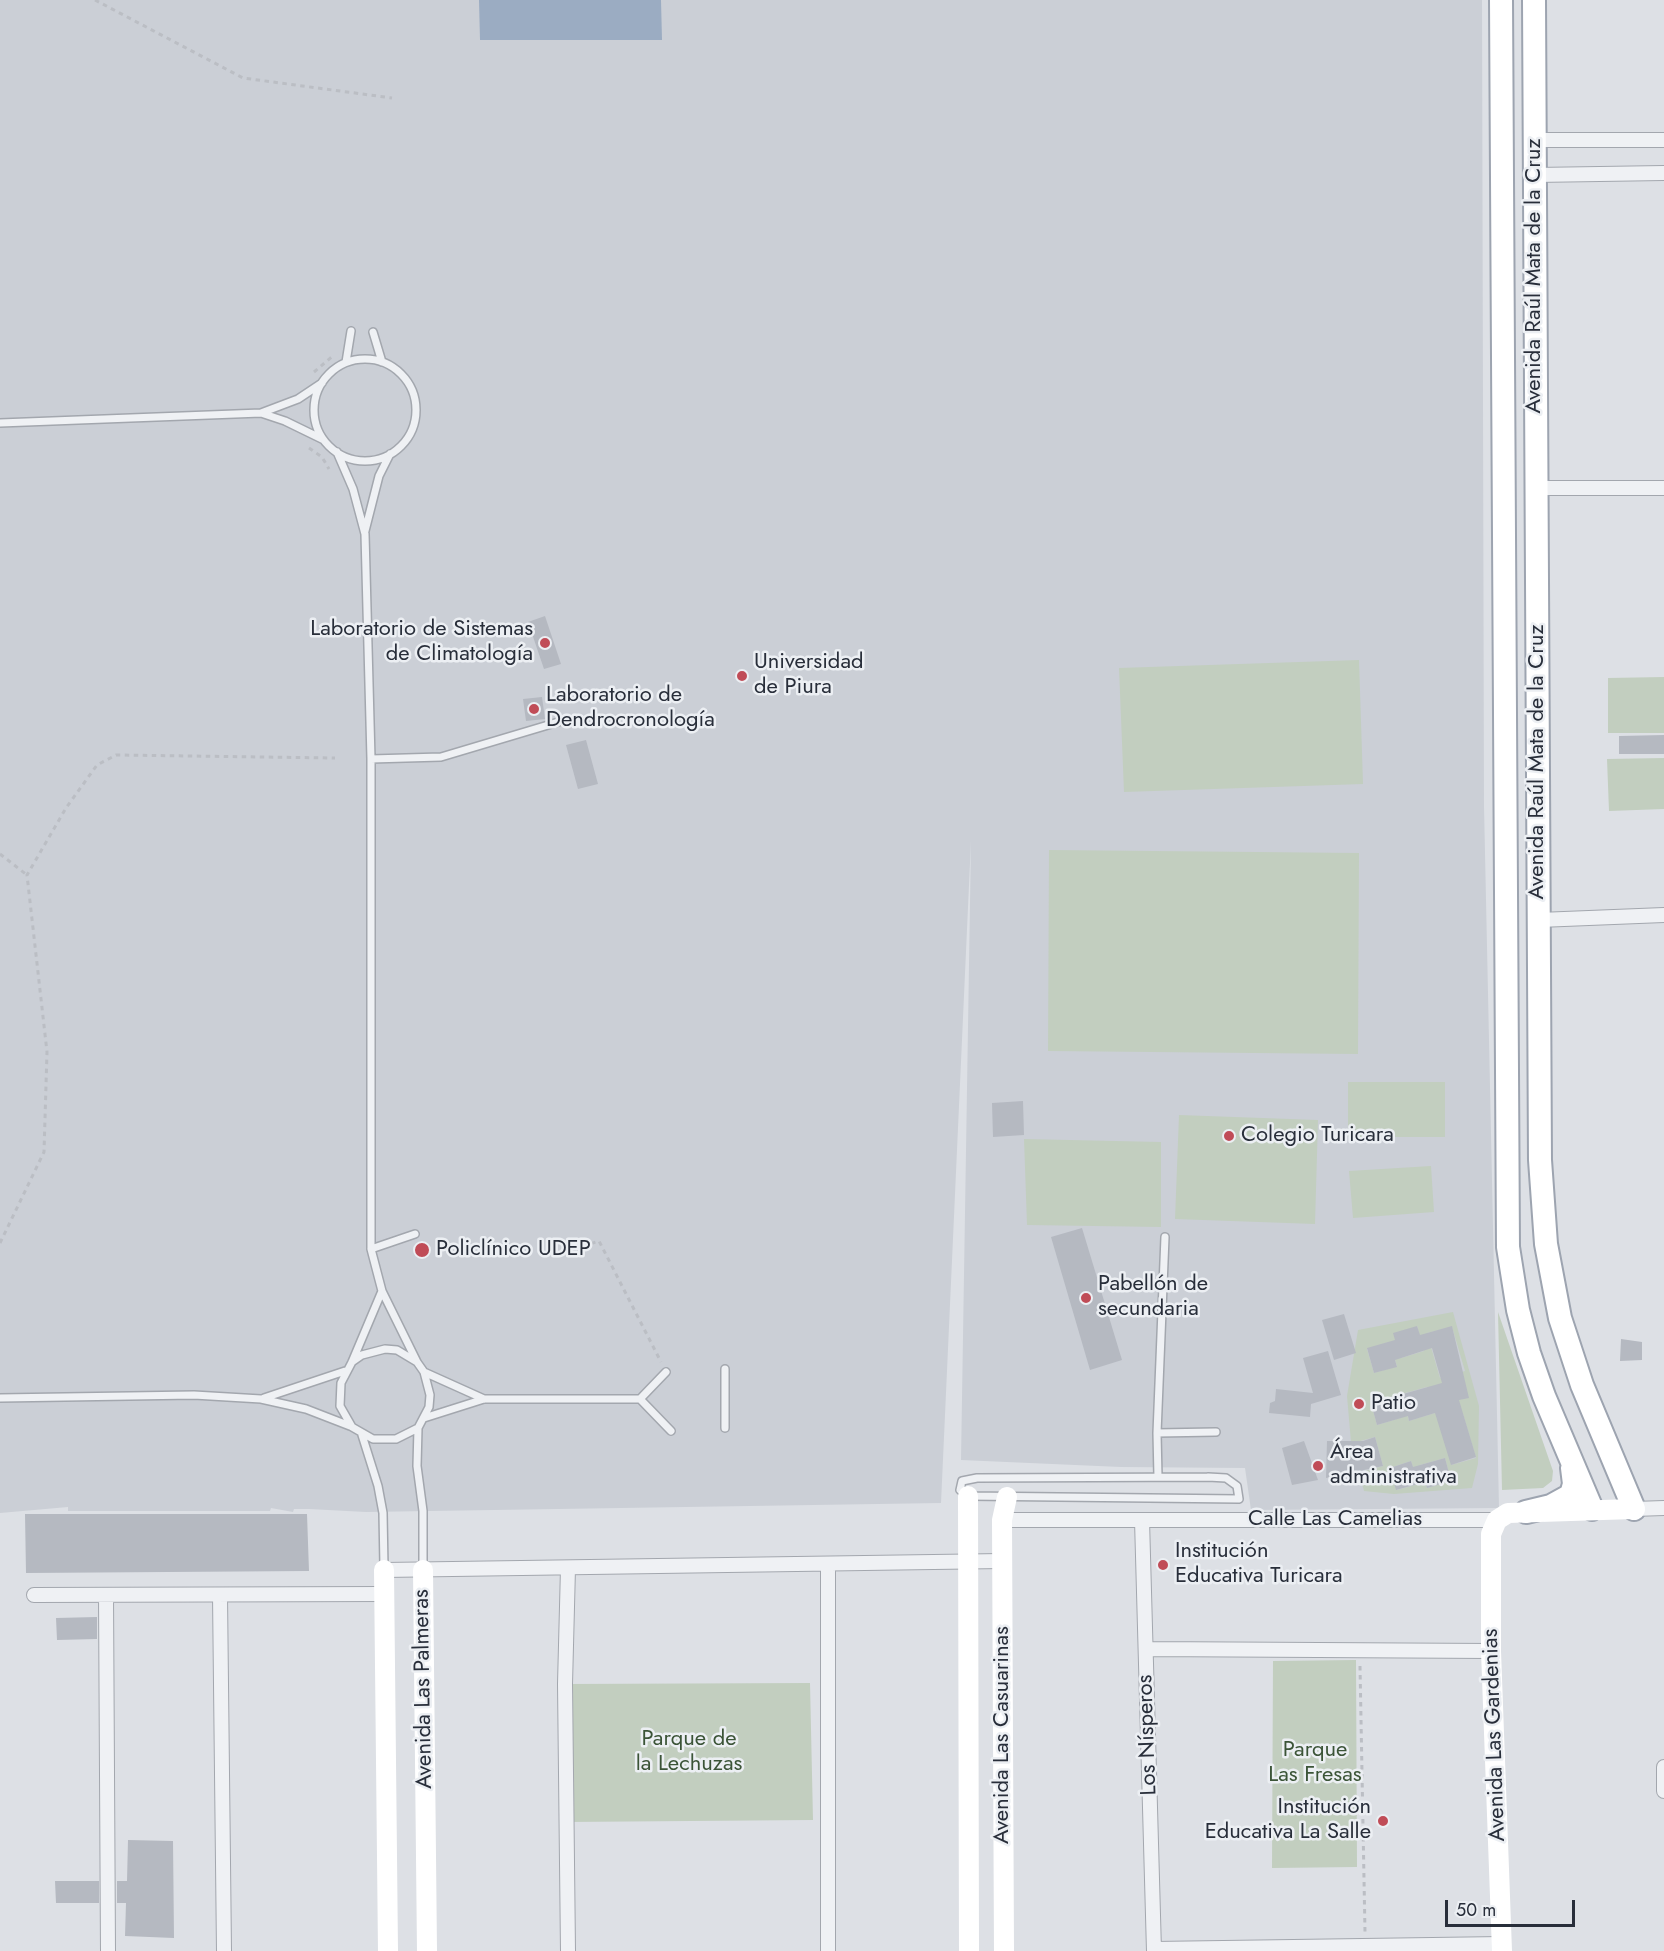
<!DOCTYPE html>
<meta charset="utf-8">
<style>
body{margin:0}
#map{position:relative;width:1664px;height:1951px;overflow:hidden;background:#dde0e5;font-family:Jost,sans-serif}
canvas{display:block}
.scale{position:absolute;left:1445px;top:1900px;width:130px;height:27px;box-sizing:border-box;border:3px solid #282e3a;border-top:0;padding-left:8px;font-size:18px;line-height:21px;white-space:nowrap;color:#282e3a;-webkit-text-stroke:4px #eceff3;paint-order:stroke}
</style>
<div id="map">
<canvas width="1664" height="1951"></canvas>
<div class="scale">50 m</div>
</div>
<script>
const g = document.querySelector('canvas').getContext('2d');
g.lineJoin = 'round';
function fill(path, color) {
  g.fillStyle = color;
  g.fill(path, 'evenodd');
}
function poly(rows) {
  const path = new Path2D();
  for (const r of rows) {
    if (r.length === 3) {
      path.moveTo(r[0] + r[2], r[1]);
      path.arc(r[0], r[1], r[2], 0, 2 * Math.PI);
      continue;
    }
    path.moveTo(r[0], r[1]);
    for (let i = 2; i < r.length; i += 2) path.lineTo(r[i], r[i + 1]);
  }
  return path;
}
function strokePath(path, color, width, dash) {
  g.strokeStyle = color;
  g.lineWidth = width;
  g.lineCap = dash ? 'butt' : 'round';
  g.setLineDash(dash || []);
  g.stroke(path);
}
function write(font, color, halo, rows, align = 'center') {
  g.font = font + ' Jost,sans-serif';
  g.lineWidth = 5;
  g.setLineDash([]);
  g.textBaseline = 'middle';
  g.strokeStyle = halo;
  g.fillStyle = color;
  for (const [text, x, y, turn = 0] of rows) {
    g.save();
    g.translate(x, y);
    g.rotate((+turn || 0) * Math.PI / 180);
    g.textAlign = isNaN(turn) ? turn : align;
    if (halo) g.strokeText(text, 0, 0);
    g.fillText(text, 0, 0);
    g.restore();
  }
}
fill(poly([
 [0,0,1482,0,1484,806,1499,1508,1251,1510,1245,1468,1121,1467,961,1460,971,841,941,1503,366,1512,309,1509,294,1509,293,1512,271,1508,270,1511,68,1511,68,1507,0,1513]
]), '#cbcfd6');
fill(poly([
 [1359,660,1363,784,1124,792,1119,668],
 [1664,677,1664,733,1608,733,1608,678],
 [1664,758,1664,809,1609,811,1607,759],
 [1049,850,1359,853,1358,1054,1048,1051],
 [1348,1082,1445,1082,1445,1137,1348,1137],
 [1179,1115,1318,1120,1315,1224,1175,1219],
 [1024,1139,1161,1142,1161,1227,1027,1225],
 [1431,1166,1434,1212,1353,1218,1349,1171],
 [1453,1312,1479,1406,1478,1464,1472,1488,1394,1494,1364,1491,1351,1442,1347,1396,1358,1330],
 [1417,1326,1424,1351,1401,1358],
 [1452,1327,1465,1371,1440,1378,1427,1333],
 [1389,1342,1397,1366,1374,1373,1367,1349],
 [1427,1387,1435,1413,1409,1421,1402,1394],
 [1393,1396,1400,1418,1377,1425,1371,1403],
 [1463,1414,1476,1458,1451,1465],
 [1375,1437,1383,1466,1361,1472,1353,1443],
 [1445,1458,1451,1481,1427,1488,1420,1465],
 [1411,1461,1418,1484,1397,1490,1390,1468],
 [1498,1312,1553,1471,1552,1481,1543,1488,1502,1490],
 [1356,1660,1357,1867,1272,1868,1273,1661],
 [810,1683,813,1820,567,1822,565,1684]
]), '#c2cebf');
fill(poly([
 [479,0,661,0,662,40,480,40]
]), '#9bacc2');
fill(poly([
 [545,616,561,664,544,669,528,622],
 [542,697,545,719,526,721,523,699],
 [1664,735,1664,754,1619,754,1619,736],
 [586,740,598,784,578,789,566,745],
 [1023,1101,1024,1135,993,1137,992,1103],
 [1082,1228,1122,1360,1090,1370,1051,1237],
 [1344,1314,1356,1353,1334,1360,1322,1320],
 [1417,1326,1420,1335,1452,1326,1469,1398,1459,1400,1476,1457,1451,1465,1435,1413,1409,1421,1408,1416,1377,1425,1371,1403,1442,1383,1432,1348,1395,1360,1397,1367,1374,1373,1367,1348,1395,1340,1393,1333],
 [1621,1339,1642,1342,1642,1360,1620,1361],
 [1328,1351,1341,1395,1311,1404,1310,1417,1269,1413,1270,1403,1275,1401,1276,1389,1313,1393,1303,1358],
 [1375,1437,1383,1466,1326,1478,1327,1441,1363,1441],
 [1304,1441,1318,1480,1292,1485,1282,1448],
 [1445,1458,1451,1481,1427,1488,1425,1482,1396,1490,1390,1468,1411,1461,1413,1467],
 [25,1514,307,1514,309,1571,26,1573],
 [97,1617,97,1639,57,1640,56,1618],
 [128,1840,173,1841,174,1938,125,1936,126,1903,117,1903,117,1881,127,1881],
 [55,1881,99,1881,99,1903,56,1903]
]), '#b5b9c1');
const lane = poly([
 [373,332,382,362],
 [365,410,51],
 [346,362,351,331],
 [261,413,285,421,322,439],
 [0,423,261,413,298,399,322,383],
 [337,452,353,489,365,534,371,759,371,1249,382,1291,417,1362],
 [365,531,379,476,390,454],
 [371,759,441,757,565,720],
 [371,1249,415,1234],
 [352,1362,362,1355,385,1349,397,1350,417,1362,424,1372,430,1395,429,1407,418,1428,396,1439,373,1439,352,1427,340,1406,341,1383,352,1362,382,1291],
 [725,1369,725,1428],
 [424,1372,484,1399],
 [666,1372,640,1399,671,1431],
 [0,1398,194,1395,261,1399,306,1409,350,1426],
 [264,1398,345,1371],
 [424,1418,484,1399,640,1399],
 [418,1428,417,1466,423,1511,423,1569],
 [1157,1433,1165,1237],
 [362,1435,378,1486,383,1513,384,1567],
 [1158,1477,1157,1433,1216,1432],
 [1208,1477,1226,1478,1237,1486,1239,1499,968,1496,960,1490,962,1481,977,1478,1208,1477]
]);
const street = poly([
 [1535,140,1664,140],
 [1535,175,1664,173],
 [1536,488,1664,488],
 [1539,920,1664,915],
 [1634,1509,1664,1508],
 [1002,1520,1497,1520],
 [1142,1520,1154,1951],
 [828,1564,828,1951],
 [384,1570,1002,1561],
 [34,1595,384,1594],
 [106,1595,108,1951],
 [220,1595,224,1951],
 [1146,1649,1491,1651],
 [1664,1767,1664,1791],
 [1154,1949,1502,1944],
 [568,1951,565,1684,568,1568]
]);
const primary = poly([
 [1501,0,1508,1247,1518,1310,1529,1353,1544,1396,1592,1509],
 [1534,0,1540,1160,1546,1244,1560,1318,1582,1385,1634,1509],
 [1526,1512,1551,1506,1571,1495,1574,1484,1572,1468]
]);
strokePath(lane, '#a3a7ae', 10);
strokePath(street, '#a3a7ae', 16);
strokePath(primary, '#9da4b0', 26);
strokePath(poly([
 [95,0,243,78,392,98],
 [314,372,334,355],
 [309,448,322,457,329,469],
 [0,854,27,875],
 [0,1243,44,1152,47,1052,27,875,66,808,97,765,116,755,335,758],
 [557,1255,599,1241,661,1362],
 [1360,1666,1365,1932]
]), '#bbbec4', 3, [4.5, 4.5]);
strokePath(lane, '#eff1f4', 7);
strokePath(street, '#eff1f4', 14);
strokePath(poly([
 [968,1496,969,1951],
 [384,1570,388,1951],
 [423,1570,427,1951],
 [1004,1951,1002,1520,1007,1497],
 [1502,1951,1491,1651,1491,1534,1497,1520,1508,1513,1634,1509]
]), '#fff', 20);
strokePath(primary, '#fff', 22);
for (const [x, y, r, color] of [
 [545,643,6,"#c04c57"],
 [742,676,6,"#c04c57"],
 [534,709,6,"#c04c57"],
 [1229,1136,6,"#c04c57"],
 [422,1250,8,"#c04c57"],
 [1086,1298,6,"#c04c57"],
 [1359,1404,6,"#c04c57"],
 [1318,1466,6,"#c04c57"],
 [1163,1565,6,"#c04c57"],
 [1383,1821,6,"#c04c57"]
]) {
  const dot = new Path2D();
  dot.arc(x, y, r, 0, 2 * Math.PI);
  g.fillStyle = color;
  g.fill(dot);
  strokePath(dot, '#eceff3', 2);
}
write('22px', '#282e3a', '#eceff3', [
 ["Avenida Raúl Mata de la Cruz",1535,276,-90],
 ["Avenida Raúl Mata de la Cruz",1538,762,-90],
 ["Calle Las Camelias",1335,1520],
 ["Avenida Las Palmeras",424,1689,-91],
 ["Avenida Las Casuarinas",1003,1735,-90],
 ["Los Nísperos",1148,1735,-92],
 ["Avenida Las Gardenias",1495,1735,-92]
]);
write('22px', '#282e3a', '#eceff3', [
 ["Laboratorio de Sistemas",533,630,"right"],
 ["de Climatología",533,655,"right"],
 ["Universidad",754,663],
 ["de Piura",754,688],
 ["Laboratorio de",546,696],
 ["Dendrocronología",546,721],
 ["Colegio Turicara",1241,1136],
 ["Policlínico UDEP",436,1250],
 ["Pabellón de",1098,1285],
 ["secundaria",1098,1310],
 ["Patio",1371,1404],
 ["Área",1330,1453],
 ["administrativa",1330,1478],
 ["Institución",1175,1552],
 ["Educativa Turicara",1175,1577],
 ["Institución",1371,1808,"right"],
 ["Educativa La Salle",1371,1833,"right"]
], 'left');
write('22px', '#3b5437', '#eceff3', [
 ["Parque de",689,1740],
 ["la Lechuzas",689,1765],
 ["Parque",1315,1751],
 ["Las Fresas",1315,1776]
]);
</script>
